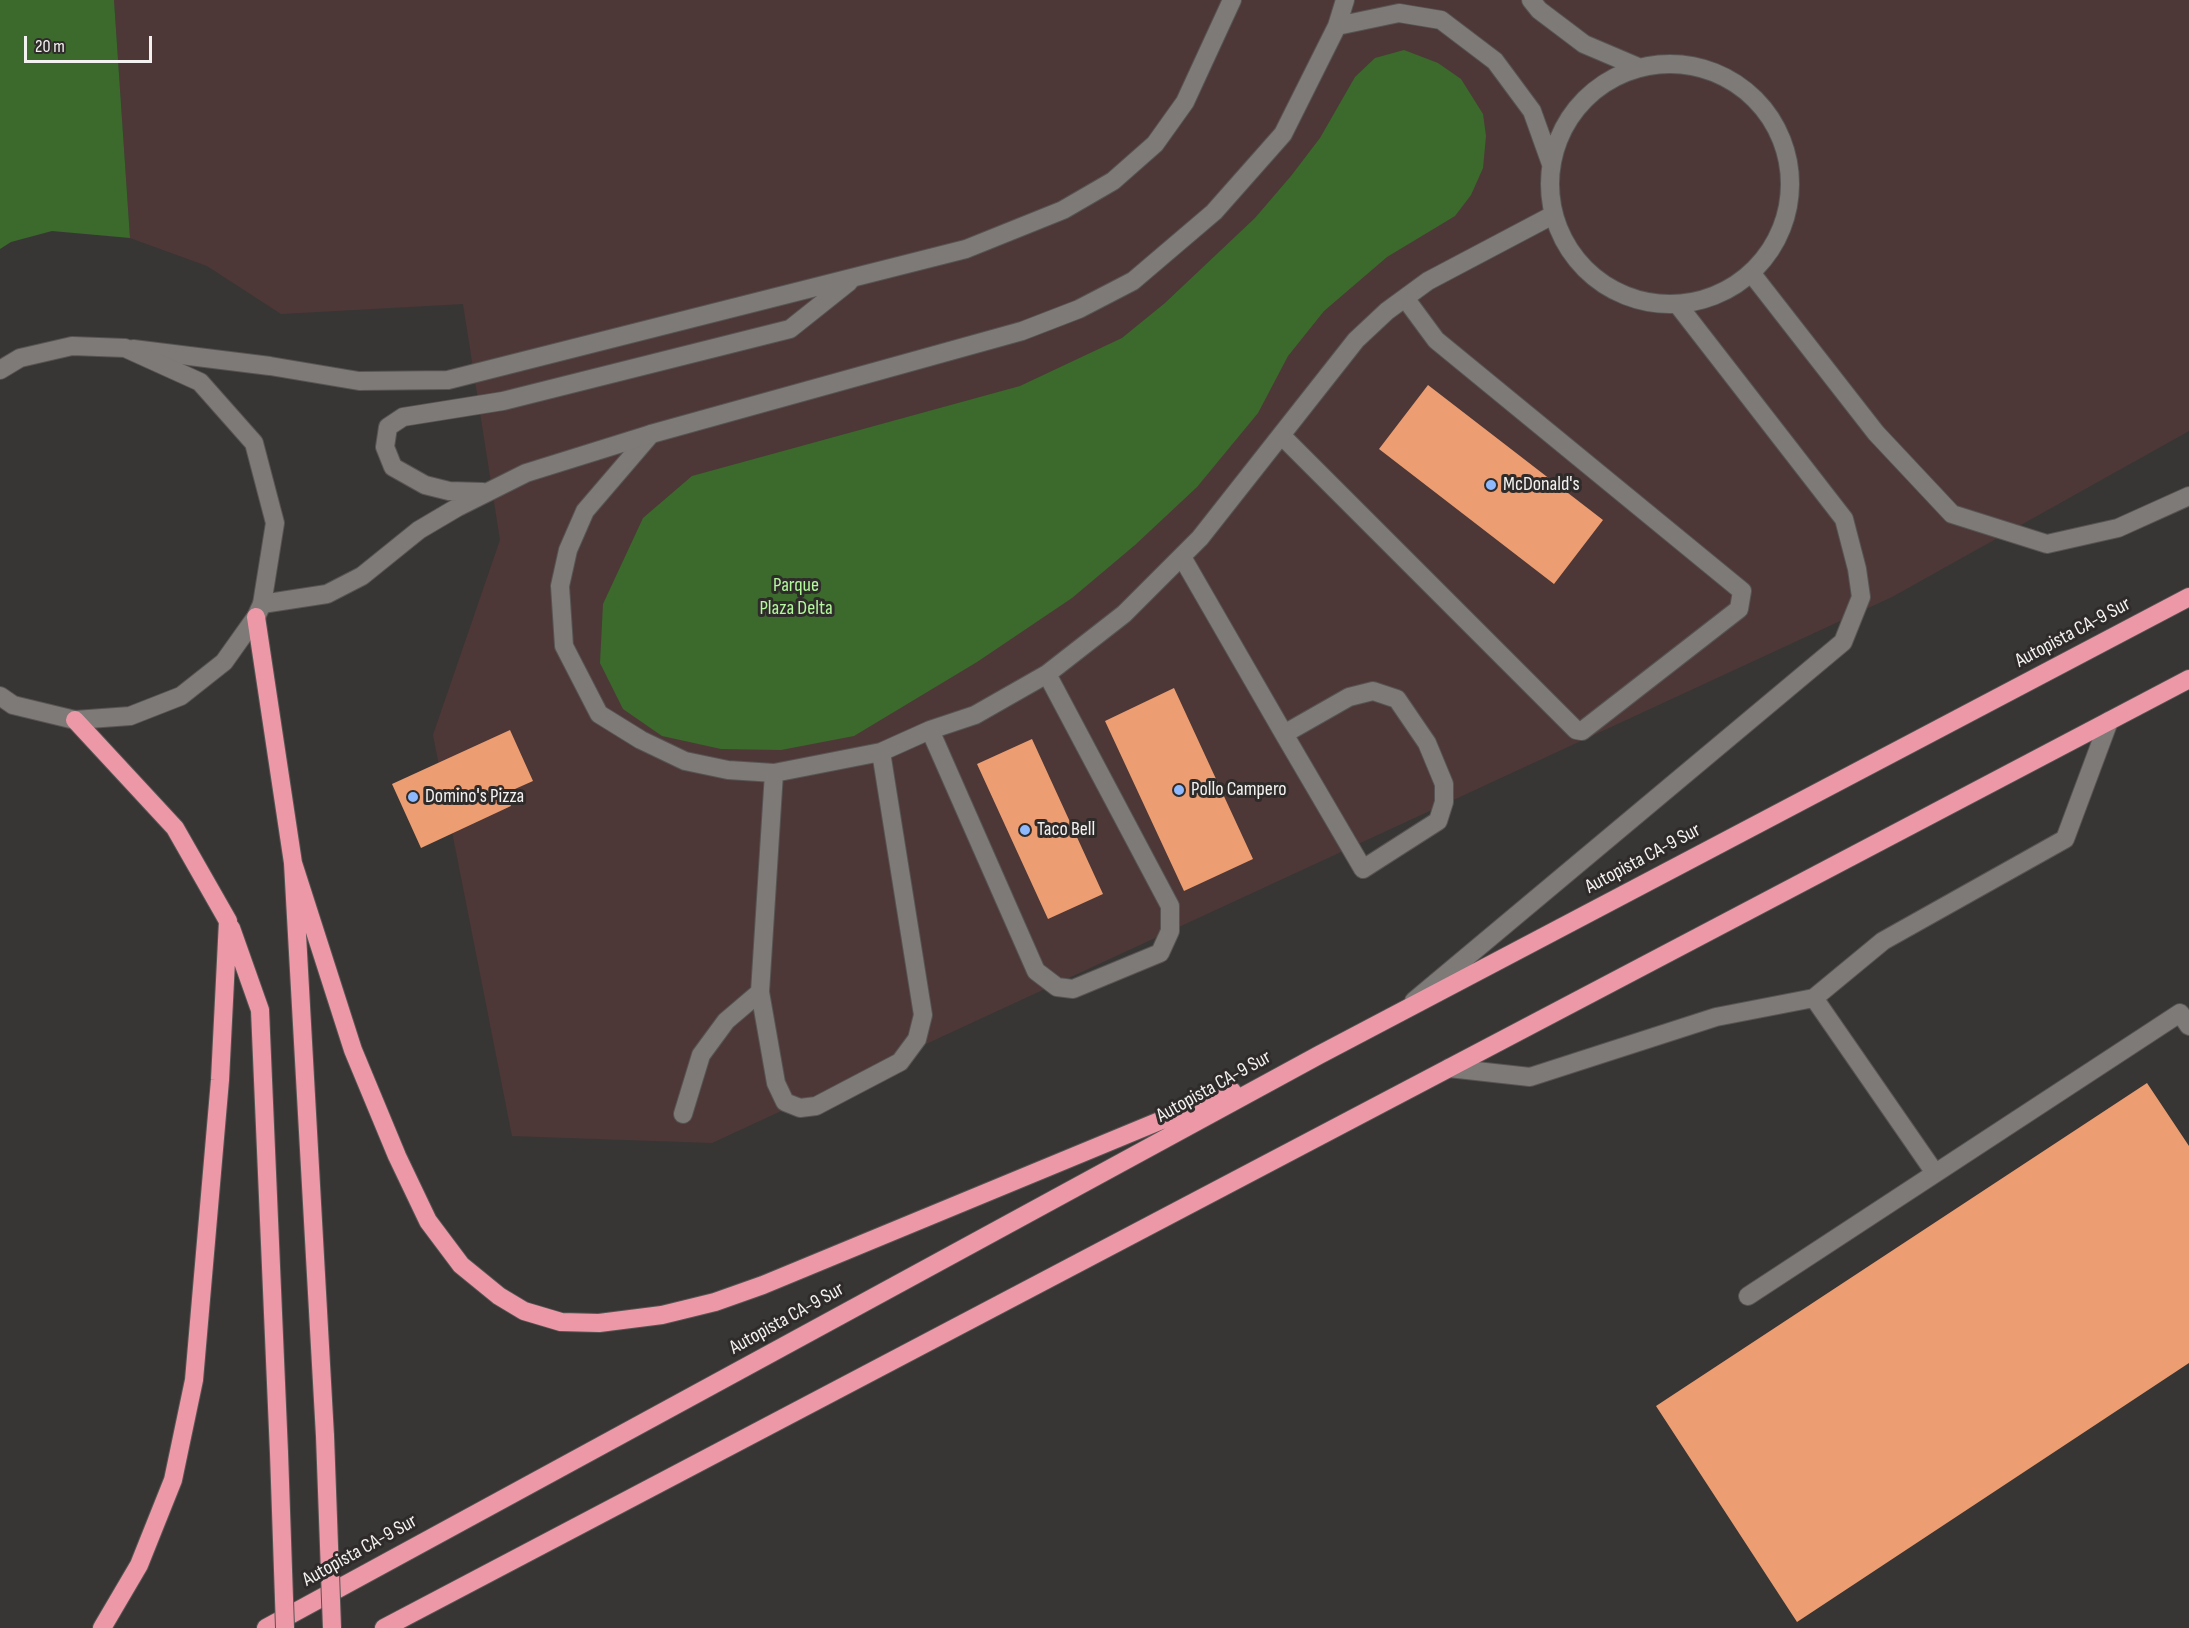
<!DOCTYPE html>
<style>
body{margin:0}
#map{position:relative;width:2189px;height:1628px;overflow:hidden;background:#383634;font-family:"Sofia Sans Condensed",sans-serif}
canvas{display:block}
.scale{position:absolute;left:24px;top:36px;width:128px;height:27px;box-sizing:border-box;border:3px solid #f4f2f1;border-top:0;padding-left:8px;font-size:18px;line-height:21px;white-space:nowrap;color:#f4f2f1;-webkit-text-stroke:4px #2e2b2a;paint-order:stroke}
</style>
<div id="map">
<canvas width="2189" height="1628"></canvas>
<div class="scale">20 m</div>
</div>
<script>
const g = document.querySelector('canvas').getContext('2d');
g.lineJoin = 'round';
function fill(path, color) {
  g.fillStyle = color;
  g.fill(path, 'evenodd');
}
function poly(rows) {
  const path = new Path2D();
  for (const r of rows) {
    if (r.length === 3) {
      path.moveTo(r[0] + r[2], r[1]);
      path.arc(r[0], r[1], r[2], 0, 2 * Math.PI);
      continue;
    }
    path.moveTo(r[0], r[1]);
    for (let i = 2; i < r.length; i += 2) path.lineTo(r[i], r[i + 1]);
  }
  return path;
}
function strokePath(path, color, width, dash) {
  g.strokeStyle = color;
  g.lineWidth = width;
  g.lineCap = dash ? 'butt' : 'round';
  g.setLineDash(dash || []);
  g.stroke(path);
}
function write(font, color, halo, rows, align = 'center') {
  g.font = font + ' "Sofia Sans Condensed",sans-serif';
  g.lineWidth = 6;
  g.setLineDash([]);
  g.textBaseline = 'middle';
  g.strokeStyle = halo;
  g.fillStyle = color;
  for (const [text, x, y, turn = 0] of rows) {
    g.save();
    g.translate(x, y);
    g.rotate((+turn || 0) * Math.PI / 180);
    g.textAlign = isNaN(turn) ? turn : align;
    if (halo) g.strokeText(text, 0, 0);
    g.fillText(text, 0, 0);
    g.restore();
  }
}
fill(poly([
 [114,0,2189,0,2189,431,1892,597,712,1143,512,1136,433,735,500,540,463,304,281,314,207,266,130,238]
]), '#4d3837');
fill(poly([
 [0,0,114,0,130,238,52,231,11,242,0,249],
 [1404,50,1438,63,1461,79,1483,114,1486,136,1483,168,1471,195,1455,216,1387,257,1324,311,1288,356,1258,413,1197,487,1135,545,1072,598,977,662,854,736,781,750,721,749,662,736,623,709,600,663,603,604,643,518,692,476,1020,386,1122,338,1165,303,1255,218,1291,176,1320,138,1355,77,1375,58]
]), '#3b6a2c');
fill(poly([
 [1428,385,1603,520,1554,584,1379,449],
 [1174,688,1253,859,1184,891,1105,721],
 [510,730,533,781,506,793,511,806,421,848,392,784],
 [1032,739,1103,894,1048,919,977,764],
 [2147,1083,2189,1146,2189,1363,1797,1622,1656,1406]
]), '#ec9d71');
const lane = poly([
 [651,434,585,511,568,550,560,586,564,646,599,714,641,740,685,761,728,770,774,773,881,752,930,730,975,715,1047,674,1124,614,1200,538,1356,340,1387,311,1428,281,1553,215],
 [1281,435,1576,730,1582,731,1739,609,1742,591,1436,340,1405,298],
 [1182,557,1284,734,1363,869,1438,821,1444,802,1444,784,1427,743,1397,699,1373,691,1349,697,1284,734],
 [930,730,1036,971,1057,987,1073,989,1160,953,1170,931,1170,906,1047,674],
 [774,773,760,992,776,1083,785,1102,800,1108,816,1106,900,1062,917,1039,923,1015,881,752],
 [1814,998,1935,1173],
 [1449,1068,1530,1077,1716,1017,1814,998,1883,941,2065,839,2109,721],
 [683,1114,701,1055,726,1021,760,992],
 [1748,1296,2180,1013,2189,1026]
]);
const street = poly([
 [1531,0,1539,10,1584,44,1638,67],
 [1337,26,1399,13,1441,20,1495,61,1532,111,1551,164],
 [1670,184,120],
 [1752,274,1876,433,1952,514,2047,544,2118,528,2189,496],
 [133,349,270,366,359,381,448,380,966,249,1063,210,1113,181,1155,144,1185,102,1232,0],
 [483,492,449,491,425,485,393,467,385,447,388,427,403,417,503,401,790,329,849,282],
 [262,604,327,594,362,576,419,530,458,507,526,473,651,434,1022,331,1079,309,1133,281,1214,212,1283,134,1337,26,1345,0],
 [1414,1001,1843,642,1861,597,1857,569,1844,519,1678,305]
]);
const secondary = poly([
 [0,370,20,358,72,346,125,348,200,382,254,443,275,523,262,604,256,617,224,662,181,696,130,716,75,720,13,705,0,696]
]);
const highway = poly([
 [256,617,293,863,325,1436],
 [75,720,175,828,228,921,220,1080,194,1380,173,1480,139,1565,102,1628],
 [293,863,353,1050,397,1156,428,1221,461,1265,499,1296,524,1311,561,1322,599,1323,662,1315,715,1302,763,1285,1232,1091],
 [231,928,260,1010,279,1453],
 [266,1628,1319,1055,2189,597],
 [384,1628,2189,679]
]);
strokePath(lane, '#575453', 20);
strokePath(street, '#575453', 20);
strokePath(secondary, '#575453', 20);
strokePath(highway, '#575453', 20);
strokePath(lane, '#7d7a78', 18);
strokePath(street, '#7d7a78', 18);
strokePath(secondary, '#7d7a78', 18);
strokePath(highway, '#ec98a7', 18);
const highwayBridge = poly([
 [325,1436,332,1628],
 [279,1453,285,1628]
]);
strokePath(highwayBridge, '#575453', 20, []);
strokePath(highwayBridge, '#ec98a7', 18);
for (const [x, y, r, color] of [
 [1491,485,6,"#8eb9fc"],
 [1179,790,6,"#8eb9fc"],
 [413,797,6,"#8eb9fc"],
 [1025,830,6,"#8eb9fc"]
]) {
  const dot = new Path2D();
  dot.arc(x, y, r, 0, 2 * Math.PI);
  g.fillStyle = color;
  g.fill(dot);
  strokePath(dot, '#2e2b2a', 2);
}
write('20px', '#f4f2f1', '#2e2b2a', [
 ["McDonald's",1503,485],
 ["Pollo Campero",1191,790],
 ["Domino's Pizza",425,797],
 ["Taco Bell",1037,830]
], 'left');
write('20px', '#b2f99c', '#2e2b2a', [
 ["Parque",796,586],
 ["Plaza Delta",796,609]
]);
write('20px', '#f4f2f1', '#2e2b2a', [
 ["Autopista CA-9 Sur",2073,633,-28],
 ["Autopista CA-9 Sur",1643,859,-28],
 ["Autopista CA-9 Sur",1214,1087,-29],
 ["Autopista CA-9 Sur",787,1319,-29],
 ["Autopista CA-9 Sur",360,1551,-29]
]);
</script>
